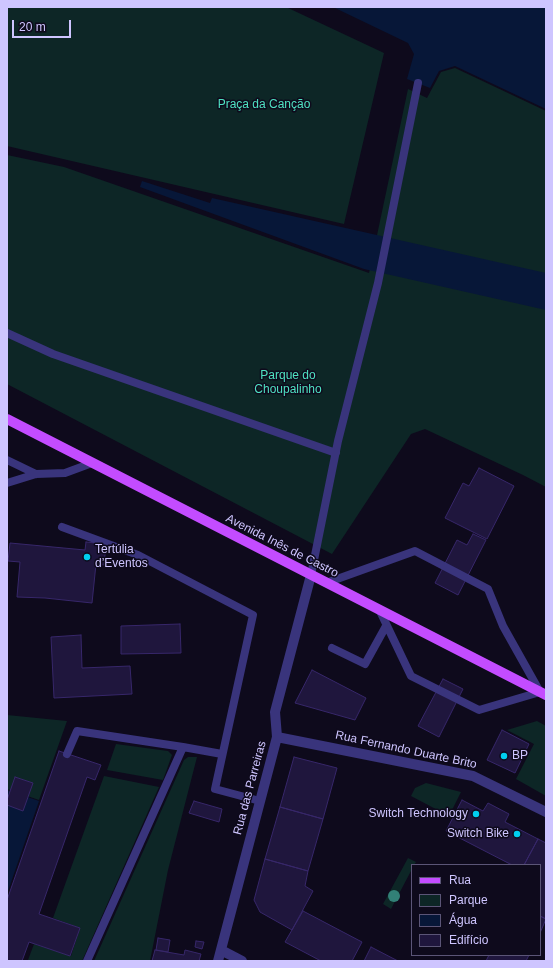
<!DOCTYPE html>
<meta charset="utf-8">
<style>
body{margin:0}
#map{position:relative;width:553px;height:968px;overflow:hidden;background:#0e0a1c;font-family:Helvetica,sans-serif}
canvas{display:block}
.frame{position:absolute;inset:0;border:8px solid #cec5ff;pointer-events:none}
.legend{position:absolute;left:411px;top:864px;width:130px;height:92px;box-sizing:border-box;background:#0e0a1c;border:1px solid #5b5577;margin:0;padding:5px 7px;list-style:none;font-size:12px;color:#cec5ff}
.legend li{display:flex;align-items:center;gap:8px;height:20px}
.legend b{width:20px;border:1px solid #5b5577}
.scale{position:absolute;left:12px;top:20px;width:59px;height:18px;box-sizing:border-box;border:2px solid #cec5ff;border-top:0;padding-left:5px;font-size:12px;line-height:14px;white-space:nowrap;color:#cec5ff;-webkit-text-stroke:3px #0e0a1c;paint-order:stroke}
</style>
<div id="map">
<canvas width="553" height="968"></canvas>
<div class="frame"></div>
<ul class="legend">
<li><b style="height:5px;background:#c34cff"></b>Rua</li>
<li><b style="height:11px;background:#0d2626"></b>Parque</li>
<li><b style="height:11px;background:#071738"></b>Água</li>
<li><b style="height:11px;background:#1f163d"></b>Edifício</li>
</ul>
<div class="scale">20 m</div>
</div>
<script>
const g = document.querySelector('canvas').getContext('2d');
g.lineJoin = 'round';
function fill(path, color) {
  g.fillStyle = color;
  g.fill(path, 'evenodd');
}
function poly(rows) {
  const path = new Path2D();
  for (const r of rows) {
    path.moveTo(r[0], r[1]);
    for (let i = 2; i < r.length; i += 2) path.lineTo(r[i], r[i + 1]);
  }
  return path;
}
function strokePath(path, color, width, dash) {
  g.strokeStyle = color;
  g.lineWidth = width;
  g.lineCap = dash ? 'butt' : 'round';
  g.setLineDash(dash || []);
  g.stroke(path);
}
function write(font, color, halo, rows, align = 'center') {
  g.font = font + ' Helvetica,sans-serif';
  g.lineWidth = 3;
  g.setLineDash([]);
  g.textBaseline = 'middle';
  g.strokeStyle = halo;
  g.fillStyle = color;
  for (const [text, x, y, turn = 0] of rows) {
    g.save();
    g.translate(x, y);
    g.rotate((+turn || 0) * Math.PI / 180);
    g.textAlign = isNaN(turn) ? turn : align;
    if (halo) g.strokeText(text, 0, 0);
    g.fillText(text, 0, 0);
    g.restore();
  }
}
fill(poly([
 [7,7,286,7,384,53,344,224,7,146],
 [455,68,546,111,546,487,523,475,425,429,411,434,332,554,7,384,7,155,64,167,369,273,408,89,427,98,441,72],
 [7,715,67,721,39,800,7,789],
 [537,721,546,726,546,796,516,779,534,744,507,730],
 [116,744,168,751,172,755,163,780,107,770],
 [188,757,197,757,168,870,150,961,94,961,184,760],
 [104,776,159,787,82,961,28,960,34,944,71,956,80,928,53,918],
 [426,783,461,792,449,816,411,796,415,788],
 [408,858,416,862,414,865,412,865,412,869,391,909,383,904]
]), '#0d2626');
fill(poly([
 [333,7,546,7,546,109,455,66,439,71,430,88,407,79,414,54,408,43],
 [142,181,210,203,212,198,546,273,546,310,364,269,140,187],
 [7,790,39,801,7,894]
]), '#071738');
const building = poly([
 [479,468,514,486,487,539,445,518,463,483,469,486,479,468],
 [473,534,486,540,458,595,435,583,457,540,467,545,473,534],
 [86,542,106,544,104,565,96,564,92,603,45,598,17,597,20,562,8,561,10,543,85,550,86,542],
 [180,624,181,653,121,654,121,626,180,624],
 [81,635,82,668,130,666,132,694,54,698,51,637,81,635],
 [312,670,366,698,355,720,295,703,312,670],
 [443,679,463,689,439,737,418,726,443,679],
 [502,730,529,744,515,773,487,760,502,730],
 [59,751,101,765,95,780,87,777,39,914,80,928,70,956,29,942,22,961,7,961,7,900,59,751],
 [294,757,337,768,323,819,280,807,294,757],
 [15,777,33,783,23,811,7,805,7,800,15,777],
 [462,800,483,811,488,803,509,814,505,822,538,839,524,865,512,865,446,831,462,800],
 [194,801,222,809,219,822,189,813,194,801],
 [280,807,323,819,308,871,265,859,280,807],
 [538,839,546,843,546,919,540,916,540,865,524,865,538,839],
 [265,859,308,871,305,886,313,891,292,930,260,912,254,900,265,859],
 [303,911,362,942,352,961,321,961,285,942,303,911],
 [540,916,546,919,540,933,540,916],
 [158,938,170,940,168,952,156,950,158,938],
 [196,941,204,942,202,949,195,947,196,941],
 [371,947,398,961,364,961,371,947],
 [155,950,184,955,185,950,201,954,199,961,152,961,155,950],
 [489,955,529,955,526,961,486,961,489,955]
]);
fill(building, '#1f163d');
strokePath(building, '#37276a', 1);
strokePath(poly([
 [7,333,53,354,336,453],
 [7,460,36,474],
 [7,483,36,474,65,473,92,463],
 [62,527,138,555,253,615,215,789,260,801],
 [311,575,338,441,378,283,418,83],
 [326,583,415,551,488,589,503,626,540,692,479,710,411,676,379,609],
 [332,648,365,664,386,626],
 [183,747,222,754],
 [67,754,77,731,183,747,87,961]
]), '#39347c', 8);
strokePath(poly([
 [277,737,473,776,546,812],
 [221,950,242,961],
 [218,961,277,737,275,712,311,575]
]), '#39347c', 10);
strokePath(poly([
 [7,419,546,695]
]), '#c34cff', 10);
g.fillStyle = '#328077';
for (const [x, y] of [
 [394,896]
]) {
  g.beginPath();
  g.arc(x, y, 6, 0, 2 * Math.PI);
  g.fill();
}
for (const [x, y, r, color] of [
 [87,557,4,"#00cff0"],
 [504,756,4,"#00cff0"],
 [476,814,4,"#00cff0"],
 [517,834,4,"#00cff0"]
]) {
  const dot = new Path2D();
  dot.arc(x, y, r, 0, 2 * Math.PI);
  g.fillStyle = color;
  g.fill(dot);
  strokePath(dot, '#0e0a1c', 1.5);
}
write('12px', '#4fe1c2', '#0e0a1c', [
 ["Praça da Canção",264,105],
 ["Parque do",288,376],
 ["Choupalinho",288,390]
]);
write('12px', '#cec5ff', '#0e0a1c', [
 ["Avenida Inês de Castro",282,546,27],
 ["Rua Fernando Duarte Brito",406,750,12],
 ["Rua das Parreiras",250,788,-75]
]);
write('12px', '#cec5ff', '#0e0a1c', [
 ["Tertúlia",95,550],
 ["d’Eventos",95,564],
 ["BP",512,756],
 ["Switch Technology",468,814,"right"],
 ["Switch Bike",509,834,"right"]
], 'left');
</script>
